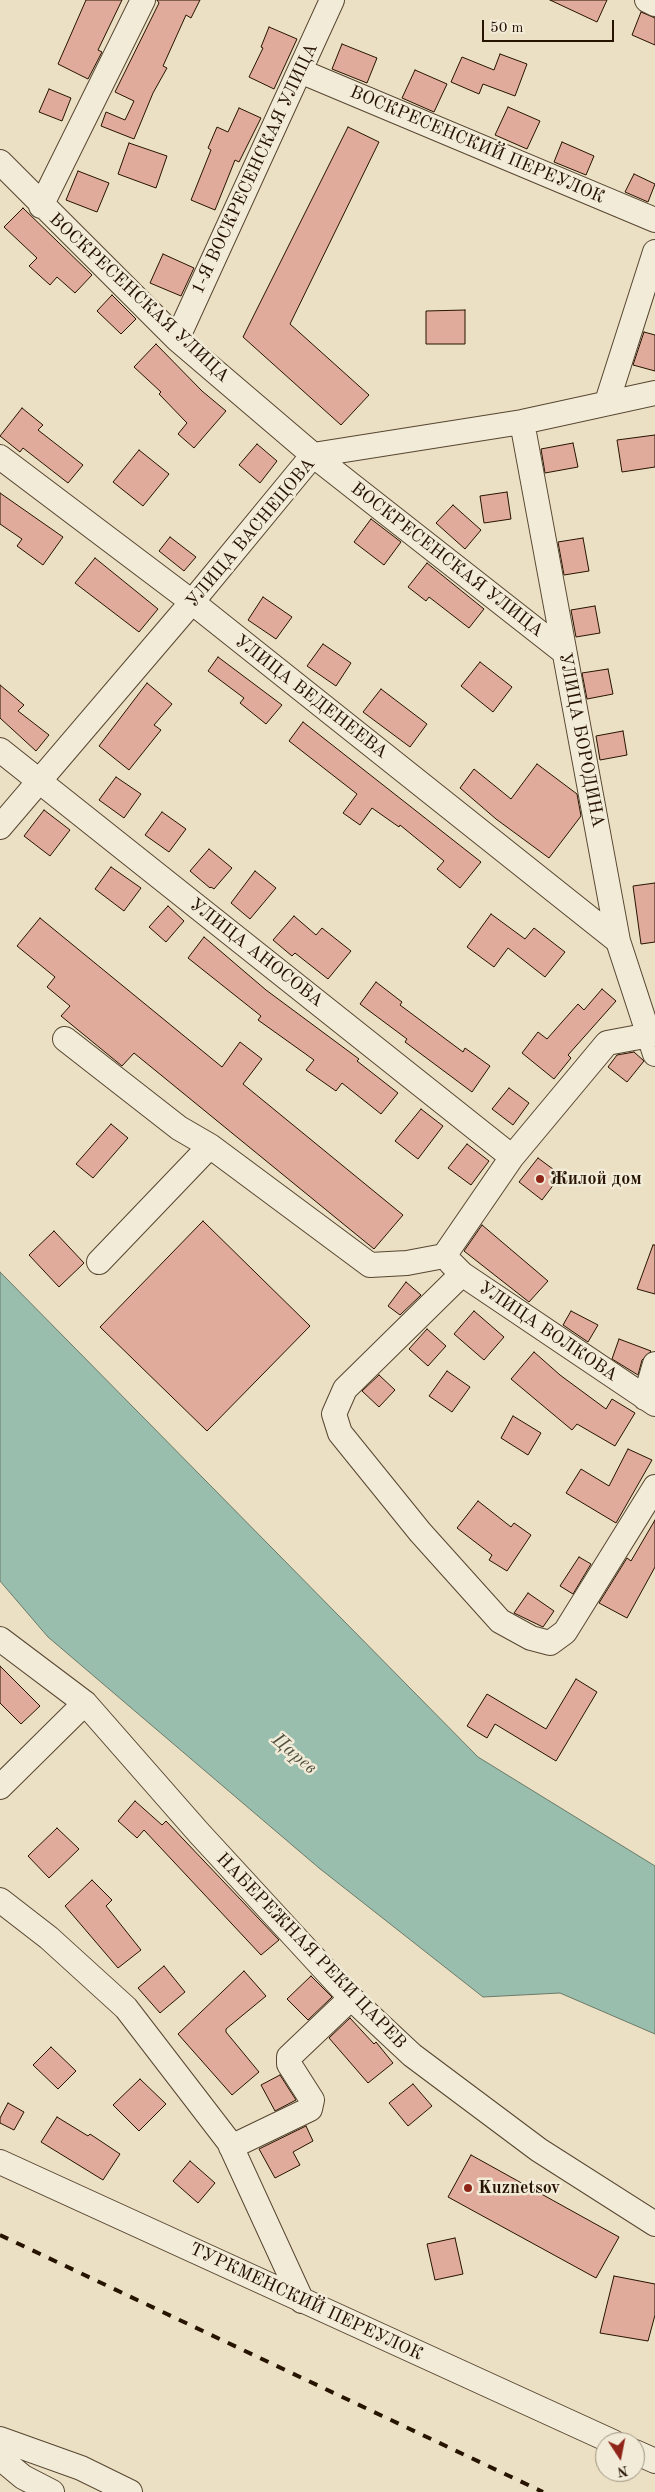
<!DOCTYPE html>
<meta charset="utf-8">
<style>
body{margin:0}
#map{position:relative;width:655px;height:2492px;overflow:hidden;background:#ebe0c3;font-family:"Old Standard TT",serif}
canvas{display:block}
.north{position:absolute;left:595px;top:2432px;width:50px;height:50px;box-sizing:border-box;background:#f2ebd8;border:1px solid #a09582;border-radius:50%;rotate:169deg;font-size:14px;font-weight:700;line-height:20px;text-align:center;color:#261300}
.north::after{content:'';display:block;margin:auto;width:18px;height:22px;background:#8f2418;clip-path:polygon(50% 0,100% 100%,50% 72%,0 100%)}
.scale{position:absolute;left:482px;top:20px;width:132px;height:22px;box-sizing:border-box;border:2px solid #261300;border-top:0;padding-left:6px;font-size:15px;line-height:18px;white-space:nowrap;color:#261300;-webkit-text-stroke:4px #f2ebd8;paint-order:stroke}
</style>
<div id="map">
<canvas width="655" height="2492"></canvas>
<div class="north">N</div>
<div class="scale">50 m</div>
</div>
<script>
const g = document.querySelector('canvas').getContext('2d');
g.lineJoin = 'round';
function fill(path, color) {
  g.fillStyle = color;
  g.fill(path, 'evenodd');
}
function poly(rows) {
  const path = new Path2D();
  for (const r of rows) {
    path.moveTo(r[0], r[1]);
    for (let i = 2; i < r.length; i += 2) path.lineTo(r[i], r[i + 1]);
  }
  return path;
}
function strokePath(path, color, width, dash) {
  g.strokeStyle = color;
  g.lineWidth = width;
  g.lineCap = dash ? 'butt' : 'round';
  g.setLineDash(dash || []);
  g.stroke(path);
}
function write(font, color, halo, rows, align = 'center') {
  g.font = font + ' "Old Standard TT",serif';
  g.lineWidth = 5;
  g.setLineDash([]);
  g.textBaseline = 'middle';
  g.strokeStyle = halo;
  g.fillStyle = color;
  for (const [text, x, y, turn = 0] of rows) {
    g.save();
    g.translate(x, y);
    g.rotate((+turn || 0) * Math.PI / 180);
    g.textAlign = isNaN(turn) ? turn : align;
    if (halo) g.strokeText(text, 0, 0);
    g.fillText(text, 0, 0);
    g.restore();
  }
}
const water = poly([
 [0,1272,478,1757,655,1866,655,2034,560,1993,483,1997,319,1868,48,1637,0,1581,0,1272]
]);
fill(water, '#99bead');
strokePath(water, '#6b7a68', 1);
const building = poly([
 [86,0,122,0,98,50,102,52,88,79,58,64,86,0],
 [157,0,200,0,191,18,186,15,163,66,167,68,153,93,134,139,101,126,106,112,125,120,134,101,115,92,159,3,157,0],
 [550,0,607,0,597,22,550,0],
 [641,12,655,18,655,45,632,35,641,12],
 [269,27,297,39,274,89,249,77,263,48,261,47,269,27],
 [342,44,377,58,367,83,332,69,342,44],
 [500,54,527,64,515,96,483,84,479,94,451,82,462,57,494,70,500,54],
 [415,70,447,84,434,112,402,98,415,70],
 [49,89,71,98,62,121,39,112,49,89],
 [508,107,540,121,527,149,495,135,508,107],
 [239,108,261,118,239,162,235,160,215,210,191,200,211,150,208,148,217,127,228,132,239,108],
 [348,127,379,142,290,324,369,395,341,425,243,337,348,127],
 [562,142,594,156,586,175,554,162,562,142],
 [129,143,167,156,156,188,118,174,129,143],
 [78,171,109,183,97,212,66,200,78,171],
 [634,174,655,184,648,202,625,192,634,174],
 [23,208,92,275,75,293,57,277,50,285,29,266,37,258,4,227,23,208],
 [163,254,194,268,181,296,150,283,163,254],
 [112,295,136,319,121,334,97,311,112,295],
 [465,310,465,344,426,344,426,311,465,310],
 [644,332,655,335,655,371,633,365,644,332],
 [156,344,202,391,226,411,194,448,178,434,187,423,159,394,161,392,134,367,156,344],
 [22,408,43,425,38,430,83,465,68,483,23,448,20,452,0,436,22,408],
 [655,435,655,467,622,472,617,440,655,435],
 [573,443,578,467,545,473,541,449,573,443],
 [257,444,277,461,260,483,239,465,257,444],
 [139,450,169,474,143,506,113,482,139,450],
 [507,492,511,519,484,523,480,496,507,492],
 [0,493,63,537,43,565,17,546,22,539,0,524,0,493],
 [453,505,481,530,465,549,436,523,453,505],
 [371,519,401,542,384,565,354,542,371,519],
 [170,537,196,557,184,571,159,551,170,537],
 [583,538,589,571,564,575,558,542,583,538],
 [95,558,158,609,139,632,75,583,95,558],
 [427,563,484,609,469,628,429,597,426,601,408,587,427,563],
 [263,597,292,617,276,639,248,620,263,597],
 [595,606,600,633,576,637,571,610,595,606],
 [323,644,351,663,336,686,307,666,323,644],
 [218,657,282,705,266,724,240,703,244,698,208,671,218,657],
 [480,662,512,687,493,712,461,686,480,662],
 [608,669,613,694,587,699,582,673,608,669],
 [147,683,172,704,154,725,161,730,129,770,99,746,147,683],
 [0,685,24,705,18,711,49,735,36,751,0,718,0,685],
 [381,689,427,724,410,747,363,712,381,689],
 [303,722,481,862,460,888,437,869,444,861,400,825,399,827,372,808,360,825,343,813,357,794,289,741,303,722],
 [623,731,627,755,600,760,596,736,623,731],
 [537,764,577,794,581,816,549,858,496,819,460,788,474,769,511,799,537,764],
 [116,777,141,794,124,818,99,800,116,777],
 [44,810,70,830,50,856,24,836,44,810],
 [162,812,186,829,169,852,145,835,162,812],
 [209,849,232,868,214,889,211,887,210,888,190,871,209,849],
 [111,867,141,888,124,911,95,889,111,867],
 [255,871,276,888,250,919,231,903,255,871],
 [655,883,655,942,641,944,633,886,655,883],
 [168,906,184,921,166,942,149,927,168,906],
 [491,914,525,939,534,928,565,952,545,977,508,948,494,967,467,947,491,914],
 [294,916,316,935,322,928,351,951,328,979,295,953,292,956,273,940,294,916],
 [40,918,222,1067,240,1042,262,1059,243,1084,403,1215,374,1249,134,1053,122,1066,61,1016,70,1006,47,987,55,977,17,946,40,918],
 [204,937,266,990,359,1059,357,1061,398,1093,381,1114,342,1083,336,1091,306,1070,314,1060,258,1020,261,1016,188,958,204,937],
 [376,982,402,1002,400,1005,463,1052,465,1048,490,1066,472,1092,405,1042,407,1039,360,1004,376,982],
 [602,989,616,1001,568,1055,571,1058,554,1079,522,1053,538,1032,547,1039,578,1004,584,1010,602,989],
 [634,1052,644,1061,627,1082,608,1067,617,1055,634,1052],
 [509,1088,529,1103,513,1125,492,1109,509,1088],
 [421,1109,443,1126,418,1159,395,1141,421,1109],
 [111,1124,128,1138,93,1178,76,1164,111,1124],
 [467,1144,489,1161,471,1185,448,1168,467,1144],
 [538,1158,561,1175,542,1200,519,1182,538,1158],
 [203,1221,310,1326,207,1431,100,1327,203,1221],
 [482,1225,548,1281,529,1302,464,1251,482,1225],
 [54,1231,84,1263,59,1287,29,1255,54,1231],
 [653,1245,655,1245,655,1294,637,1289,653,1245],
 [406,1282,421,1295,400,1315,388,1306,406,1282],
 [474,1311,504,1337,484,1360,454,1334,474,1311],
 [571,1311,598,1325,588,1342,563,1325,571,1311],
 [427,1329,446,1346,428,1366,409,1349,427,1329],
 [619,1339,651,1351,642,1360,638,1375,612,1359,619,1339],
 [534,1352,560,1375,606,1409,612,1399,635,1413,615,1446,577,1424,572,1430,511,1379,534,1352],
 [447,1371,470,1387,452,1412,429,1396,447,1371],
 [379,1375,395,1390,379,1407,362,1391,379,1375],
 [513,1416,541,1433,528,1455,501,1438,513,1416],
 [628,1449,652,1460,616,1523,566,1493,581,1469,609,1486,628,1449],
 [478,1501,511,1527,514,1523,531,1535,507,1571,489,1560,492,1555,457,1528,478,1501],
 [655,1520,655,1567,627,1618,599,1603,627,1558,631,1561,655,1520],
 [579,1557,591,1564,573,1594,560,1586,579,1557],
 [528,1593,554,1611,543,1627,514,1613,528,1593],
 [0,1666,40,1706,21,1724,0,1703,0,1666],
 [576,1679,597,1692,556,1761,495,1724,487,1738,467,1726,487,1694,546,1729,576,1679],
 [135,1801,162,1825,166,1821,279,1940,261,1955,144,1830,137,1838,118,1821,135,1801],
 [57,1828,79,1849,49,1878,28,1856,57,1828],
 [92,1880,112,1900,106,1906,141,1950,118,1968,65,1906,92,1880],
 [164,1966,185,1992,160,2013,138,1988,164,1966],
 [244,1971,266,1996,226,2029,226,2032,259,2072,232,2095,178,2034,244,1971],
 [311,1976,332,1997,308,2020,287,1999,311,1976],
 [350,2018,374,2044,376,2042,393,2063,368,2083,329,2038,350,2018],
 [51,2047,76,2071,58,2089,33,2065,51,2047],
 [280,2075,296,2100,275,2111,261,2085,280,2075],
 [140,2079,166,2104,139,2131,113,2105,140,2079],
 [413,2084,432,2106,408,2126,389,2103,413,2084],
 [8,2103,24,2112,14,2130,0,2123,0,2118,8,2103],
 [57,2117,88,2136,90,2134,120,2154,103,2180,41,2142,57,2117],
 [306,2126,313,2141,293,2152,300,2165,275,2178,259,2149,306,2126],
 [471,2155,619,2237,596,2278,448,2197,471,2155],
 [190,2161,215,2183,198,2203,173,2181,190,2161],
 [455,2238,463,2274,435,2280,427,2244,455,2238],
 [614,2276,655,2284,655,2315,648,2341,600,2333,614,2276]
]);
fill(building, '#e0ab9b');
strokePath(building, '#261300', 1);
const minor = poly([
 [647,0,655,4],
 [300,71,655,220],
 [0,162,177,339,313,455,564,652],
 [41,206,143,0],
 [177,339,332,0],
 [607,402,655,252],
 [522,422,618,941,655,1054],
 [0,457,192,602,618,941],
 [0,750,512,1157],
 [0,827,192,602,313,455,522,422,655,393],
 [65,1039,179,1128,210,1146,370,1265,407,1263,444,1256],
 [444,1256,512,1157,607,1043,655,1034],
 [99,1262,210,1146],
 [451,1263,462,1274,655,1404],
 [462,1274,345,1389,334,1414,340,1433,420,1532,500,1621,531,1638,550,1643,565,1632,655,1487],
 [645,1398,655,1364],
 [0,1639,85,1703,199,1833,351,1998,412,2055,539,2150,655,2224],
 [0,1787,85,1703],
 [0,1900,49,1938,126,2008,229,2142,302,2301],
 [231,2147,310,2109,312,2100,289,2064,289,2057,351,1998],
 [0,2162,613,2442],
 [0,2439,81,2468,130,2492],
 [635,2452,655,2461],
 [0,2458,23,2477,52,2492]
]);
strokePath(minor, '#574631', 26);
strokePath(minor, '#f2ebd8', 24);
strokePath(poly([
 [0,2235,543,2492]
]), '#261300', 4, [9, 9]);
for (const [x, y, r, color] of [
 [540,1179,5,"#8f2418"],
 [468,2188,5,"#8f2418"]
]) {
  const dot = new Path2D();
  dot.arc(x, y, r, 0, 2 * Math.PI);
  g.fillStyle = color;
  g.fill(dot);
  strokePath(dot, '#f2ebd8', 2);
}
write('18px', '#261300', '#f2ebd8', [
 ["ВОСКРЕСЕНСКИЙ ПЕРЕУЛОК",477,145,23],
 ["1-Я ВОСКРЕСЕНСКАЯ УЛИЦА",255,169,-65],
 ["ВОСКРЕСЕНСКАЯ УЛИЦА",139,298,43],
 ["УЛИЦА ВАСНЕЦОВА",251,533,-50],
 ["ВОСКРЕСЕНСКАЯ УЛИЦА",447,560,38],
 ["УЛИЦА ВЕДЕНЕЕВА",311,697,38],
 ["УЛИЦА БОРОДИНА",581,740,79],
 ["УЛИЦА АНОСОВА",256,953,38],
 ["УЛИЦА ВОЛКОВА",548,1332,34],
 ["НАБЕРЕЖНАЯ РЕКИ ЦАРЕВ",311,1951,46],
 ["ТУРКМЕНСКИЙ ПЕРЕУЛОК",306,2302,25]
]);
write('bold 18px', '#261300', '#f2ebd8', [
 ["Жилой дом",550,1179],
 ["Kuznetsov",478,2188]
], 'left');
write('italic 19px', '#4e4f3d', '#f2ebd8', [
 ["Царев",294,1754,40]
]);
</script>
